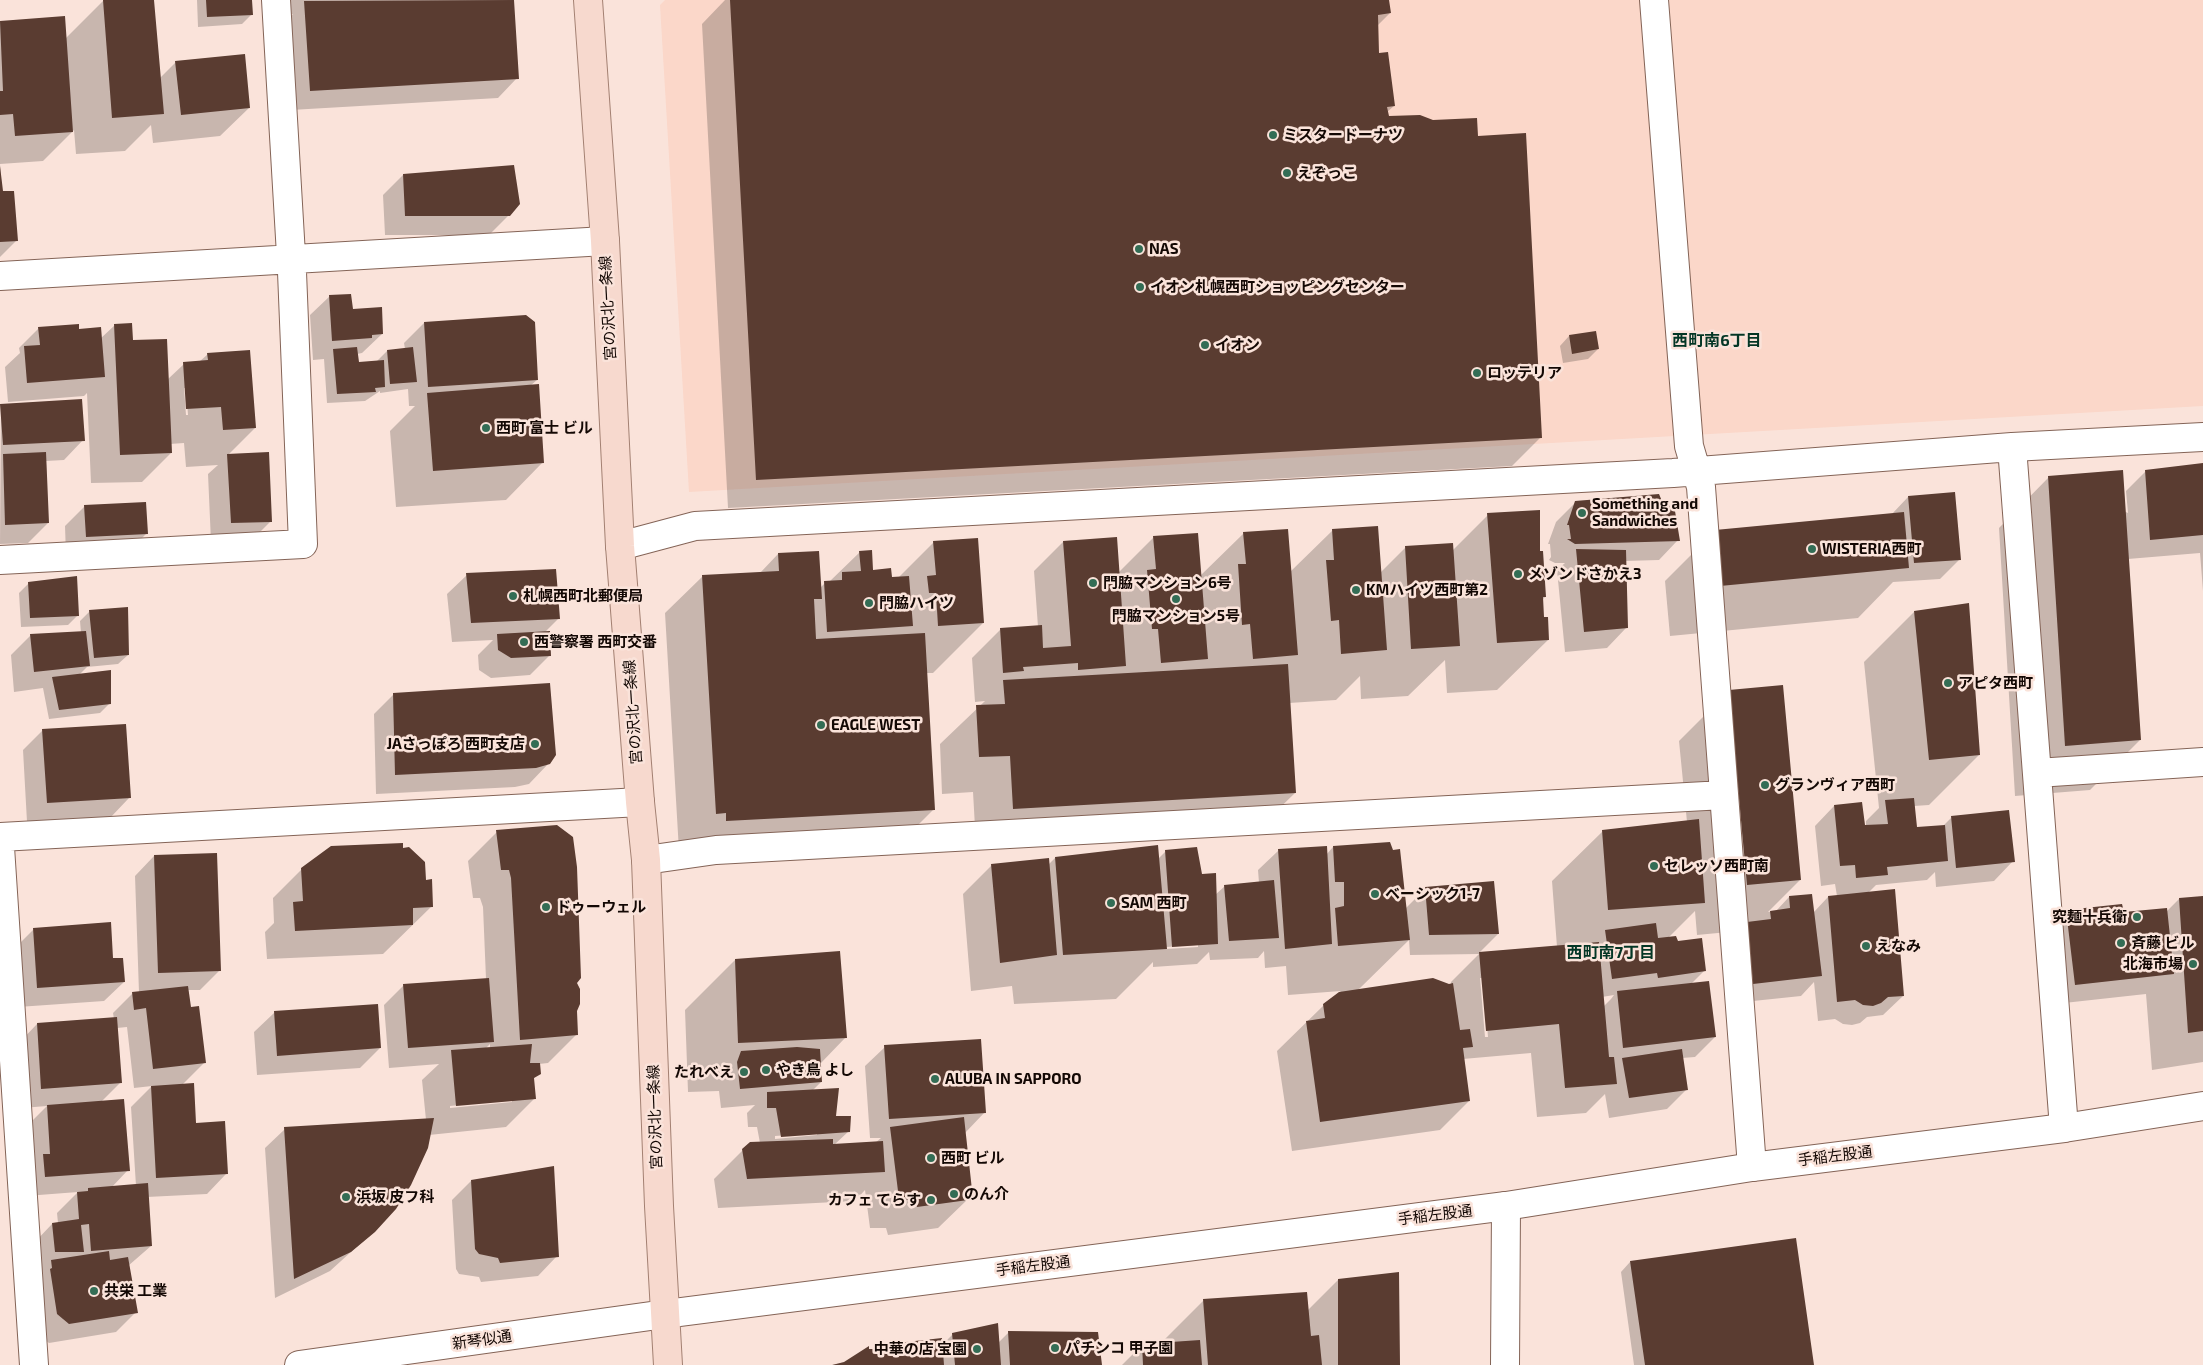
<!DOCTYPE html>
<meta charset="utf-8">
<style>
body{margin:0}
canvas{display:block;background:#fae3da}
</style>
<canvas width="2203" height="1365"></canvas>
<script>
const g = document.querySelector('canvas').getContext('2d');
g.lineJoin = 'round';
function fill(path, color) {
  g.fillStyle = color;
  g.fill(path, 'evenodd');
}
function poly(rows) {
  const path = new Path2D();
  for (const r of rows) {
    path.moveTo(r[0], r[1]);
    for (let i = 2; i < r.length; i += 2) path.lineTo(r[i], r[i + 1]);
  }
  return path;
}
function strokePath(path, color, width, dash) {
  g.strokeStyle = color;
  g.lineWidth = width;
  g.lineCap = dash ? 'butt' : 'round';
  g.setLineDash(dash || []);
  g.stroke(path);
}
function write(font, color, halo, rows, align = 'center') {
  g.font = font + ' "Exo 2","Noto Sans JP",sans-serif';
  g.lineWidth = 5;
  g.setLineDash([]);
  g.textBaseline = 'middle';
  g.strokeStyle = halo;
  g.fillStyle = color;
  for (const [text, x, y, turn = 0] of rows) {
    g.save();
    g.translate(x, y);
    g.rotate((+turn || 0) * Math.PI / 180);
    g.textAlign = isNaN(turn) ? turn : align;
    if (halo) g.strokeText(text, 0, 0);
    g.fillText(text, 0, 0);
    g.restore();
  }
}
fill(poly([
 [665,0,2203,0,2203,406,689,492,660,5]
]), '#fbd7c9');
fill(poly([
 [153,0,160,78,176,62,249,108,220,136,153,143,151,125,125,151,76,154,74,130,43,161,0,164,2,193,17,240,0,257,0,22,64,18,65,39,103,1],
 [197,0,251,0,252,14,242,24,198,27],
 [284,0,513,0,517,78,498,98,291,110,285,22,293,14,285,15],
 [725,0,1388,0,1390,13,1377,26,1378,54,1394,106,1387,112,1387,118,1477,137,1541,437,1512,466,728,508,702,24],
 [403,175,509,215,489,235,385,235,383,195],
 [330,296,382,334,362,353,357,354,357,363,377,361,387,351,405,349,404,343,424,323,537,380,530,386,543,462,506,500,396,507,390,431,415,406,409,406,408,389,380,393,380,391,365,401,327,403,324,359,313,360,310,315],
 [115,325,167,380,184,364,199,362,208,354,255,428,228,455,271,521,251,541,211,542,208,474,218,465,186,467,184,443,170,444,171,453,142,482,91,483,87,393,84,396,8,402,5,367,20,353,19,348,39,328,78,330,100,339],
 [184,388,186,388,188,415,186,415],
 [1569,336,1598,349,1588,359,1563,363,1560,346],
 [1,405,83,440,64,460,46,461,48,523,28,543,0,544],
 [2203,464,2203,591,2200,553,2128,559,2140,740,2090,790,2015,796,1999,528,2049,477,2128,513,2126,491,2146,471],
 [1908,497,1960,559,1940,579,1893,582,1858,618,1670,636,1665,581,1715,531,1891,515],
 [1576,502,1678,540,1659,560,1625,561,1626,628,1607,648,1565,652,1557,570,1565,563,1555,563,1549,560,1551,557,1550,544,1548,544,1556,522],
 [85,506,147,533,127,553,66,556,65,526],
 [1488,515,1539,552,1545,597,1542,600,1543,618,1548,640,1497,690,1447,693,1445,660,1408,696,1361,699,1360,676,1336,700,1289,703,1295,793,1257,830,976,845,973,792,942,794,940,744,985,701,975,702,972,658,1001,629,1038,627,1034,571,1063,542,1115,538,1118,573,1154,537,1200,576,1244,533,1290,572,1333,530,1380,573,1405,548,1453,550],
 [934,542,983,623,933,673,926,673,934,809,897,846,679,851,665,613,703,576,760,573,778,554,820,588,825,583,829,582,860,552,872,571,891,578,898,578],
 [467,575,559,618,545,632,550,655,530,675,491,678,479,670,478,655,493,640,452,642,447,594],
 [29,583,78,615,68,625,21,627,19,593],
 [90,611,128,655,118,664,87,667,79,675,110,703,100,713,49,719,43,688,14,692,11,655,31,635,81,633,80,621],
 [1914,612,1979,755,1929,805,1914,806,1916,829,1943,826,1951,818,2013,861,1994,881,1936,887,1935,872,1927,880,1876,885,1868,893,1903,996,1883,1015,1867,1017,1860,1023,1852,1025,1843,1024,1835,1019,1818,1021,1814,982,1801,996,1734,1003,1739,931,1697,935,1695,911,1668,938,1677,942,1705,970,1691,984,1715,1037,1695,1057,1682,1058,1687,1089,1667,1109,1609,1118,1605,1094,1586,1113,1537,1117,1531,1053,1463,1059,1469,1101,1440,1130,1292,1151,1277,1051,1324,1005,1341,991,1288,995,1286,966,1265,968,1264,951,1258,958,1210,960,1209,952,1197,964,1153,967,1153,962,1116,999,1014,1004,1012,986,971,991,963,894,992,865,1048,865,1055,858,1158,859,1166,851,1201,875,1215,895,1225,886,1259,883,1258,870,1278,851,1326,855,1333,847,1406,908,1426,888,1498,934,1479,953,1557,947,1552,881,1603,831,1687,822,1679,741,1729,691,1800,880,1768,912,1776,911,1789,897,1813,913,1828,897,1837,896,1835,884,1821,886,1815,826,1834,806,1863,827,1866,827,1866,821,1879,808,1864,662],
 [1409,940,1410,955,1479,954,1451,982,1451,985,1358,990],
 [1198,945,1198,947,1166,949,1166,947],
 [1480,978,1483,978,1488,1037,1485,1037],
 [1614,995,1611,999,1603,1007,1602,997],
 [393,695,549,763,529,784,515,787,376,794,374,714],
 [43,730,129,798,110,818,27,822,23,750],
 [497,832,576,983,577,1034,548,1063,539,1064,539,1073,533,1079,535,1098,506,1127,429,1135,374,1231,330,1271,275,1298,265,1148,285,1129,426,1120,422,1080,439,1064,389,1068,384,1005,404,985,486,979,483,907,480,898,473,898,468,861],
 [490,1044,490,1049,485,1049],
 [512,1100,512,1102,450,1108,450,1106],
 [402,849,425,881,432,906,383,954,267,959,265,932,274,923,273,898,302,869],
 [154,856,220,970,200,990,188,990,190,1009,204,1063,182,1085,195,1125,226,1174,207,1194,147,1197,151,1246,128,1266,136,1312,116,1332,49,1343,38,1334,33,1244,52,1224,58,1223,57,1213,78,1192,26,1196,27,1126,47,1106,22,1108,18,1044,37,1024,114,1019,113,1013,133,993,139,993,135,876],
 [127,1027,134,1088,152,1086,131,1107,136,1186,111,1188,128,1170,101,1102,121,1082,117,1028],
 [2203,898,2203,1062,2152,1070,2146,994,2055,1004,2047,931,2067,911,2123,914,2166,912,2179,899],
 [34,929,112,960,124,982,104,1001,18,1007,14,949],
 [735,960,846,1037,820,1064,821,1082,812,1091,849,1131,834,1145,875,1143,881,1138,870,1138,865,1066,885,1047,985,1112,965,1133,970,1190,965,1195,967,1200,938,1228,888,1235,886,1228,870,1228,865,1190,855,1201,718,1208,714,1179,743,1150,760,1143,757,1127,748,1127,747,1113,755,1105,721,1108,719,1091,688,1092,685,1010],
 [817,1133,817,1135,775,1139,775,1136],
 [274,1013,380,1048,360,1068,257,1075,254,1032],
 [471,1181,557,1256,538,1276,481,1282,479,1277,459,1274,456,1269,452,1200],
 [1630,1262,1813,1365,1634,1365,1621,1272],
 [1338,1280,1398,1365,1122,1365,1142,1345,1160,1344,1203,1301,1307,1311],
 [1009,1332,1100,1365,833,1365,844,1363,868,1351,875,1350,879,1346,941,1346,953,1334,998,1343]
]), '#0003');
fill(poly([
 [103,0,154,0,164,114,112,118],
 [206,0,252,0,253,15,207,17],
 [514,0,519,79,310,91,304,1],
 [730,0,1389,0,1391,13,1378,15,1379,53,1388,52,1395,106,1387,107,1389,116,1420,115,1433,120,1477,118,1478,136,1526,133,1542,438,756,480],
 [65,16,73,132,15,136,13,114,0,115,0,91,3,91,0,21],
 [245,54,250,108,181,115,175,61],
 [514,165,520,204,510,216,405,216,403,174],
 [0,166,3,191,14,191,18,241,0,242],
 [351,294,353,309,382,307,383,334,372,335,372,338,332,341,329,295],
 [526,315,535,322,538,380,428,387,424,322],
 [132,323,133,340,167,339,172,453,120,455,114,324],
 [79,324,79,329,101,327,105,377,27,383,24,346,40,345,38,327],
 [1596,331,1599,349,1572,354,1569,335],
 [357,347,359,362,384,360,385,387,375,388,376,392,337,394,333,349],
 [413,347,417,382,390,384,387,350],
 [250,350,256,428,223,430,221,407,186,409,183,362,208,360,207,353],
 [539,384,544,463,433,471,427,393],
 [82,399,85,441,3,445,0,404],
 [46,452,49,523,5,525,3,454],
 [269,452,272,522,231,523,227,454],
 [2203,463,2203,535,2150,540,2145,470],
 [2123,470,2141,740,2065,746,2048,476],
 [1955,492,1961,560,1914,563,1908,496],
 [1659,494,1664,506,1674,505,1680,541,1575,544,1567,539,1571,539,1569,525,1567,525,1575,501],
 [146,502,148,534,86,537,84,505],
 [1540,510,1540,551,1543,551,1546,597,1543,597,1544,617,1548,617,1549,640,1497,643,1487,513],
 [1904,512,1909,568,1720,586,1715,530],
 [1378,526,1387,650,1341,654,1339,620,1331,621,1326,560,1334,560,1332,529],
 [1288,529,1298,655,1253,659,1250,624,1242,625,1238,564,1246,564,1243,532],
 [1198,533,1208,659,1161,663,1158,629,1152,629,1147,570,1156,569,1153,536],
 [1117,537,1126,666,1078,670,1078,663,1023,667,1024,671,1003,673,1000,628,1042,625,1043,648,1071,646,1063,541],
 [978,538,984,623,938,626,936,593,929,593,927,576,936,575,933,541],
 [1453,543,1460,646,1411,649,1405,546],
 [1576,549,1626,550,1628,628,1584,632],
 [872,550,873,570,891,568,892,577,909,576,913,626,827,632,824,581,842,580,842,572,861,571,859,551],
 [819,551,822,599,814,599,816,639,925,633,935,810,726,821,726,813,716,814,702,575,779,571,778,553],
 [556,569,560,619,471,623,466,573],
 [77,576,79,616,30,618,28,582],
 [1969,603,1980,755,1929,760,1914,611],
 [128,607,129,655,94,658,89,610],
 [86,631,90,666,34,672,30,634],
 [550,631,551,656,511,658,498,650,497,634],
 [1288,664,1296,793,1013,809,1010,756,979,757,976,705,1005,704,1003,680],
 [111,670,111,704,59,710,52,677],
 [550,683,556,755,550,764,536,768,395,775,393,693],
 [1783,685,1801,880,1747,885,1729,690],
 [126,724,131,798,47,803,42,729],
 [1914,798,1917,827,1945,825,1948,861,1887,867,1888,875,1856,878,1855,865,1840,866,1834,805,1862,802,1865,825,1888,824,1885,800],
 [2009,810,2015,862,1956,868,1951,816],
 [1699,819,1705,903,1608,910,1602,830],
 [557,825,573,837,577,867,581,978,577,983,580,989,580,1004,577,1011,578,1035,520,1040,511,878,509,870,501,870,496,830],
 [1390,842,1393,850,1400,849,1410,940,1338,946,1335,908,1344,906,1344,882,1335,882,1333,846],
 [403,843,403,848,409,847,425,862,426,880,432,879,433,907,413,908,413,925,295,931,293,902,303,901,301,868,331,846],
 [1158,845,1167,949,1063,955,1055,857],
 [1327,846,1332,944,1285,949,1278,849],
 [1197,847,1202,874,1216,873,1218,944,1172,947,1165,850],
 [217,853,221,971,158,973,154,855],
 [1049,858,1057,955,1000,963,991,864],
 [1274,880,1279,938,1229,941,1224,885],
 [1494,881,1499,934,1429,935,1425,887],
 [1895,889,1904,996,1888,997,1881,1003,1873,1006,1863,1005,1855,1000,1837,1002,1828,896],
 [1812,894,1822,976,1753,984,1747,922,1771,919,1770,911,1790,908,1789,896],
 [2203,896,2203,1031,2188,1033,2179,898],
 [2122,904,2124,912,2167,908,2174,974,2075,985,2066,910],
 [111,922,113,958,123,958,125,982,37,988,33,928],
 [1656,923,1658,938,1676,936,1678,941,1702,938,1706,971,1658,978,1657,973,1612,979,1605,930],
 [1599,942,1609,1057,1614,1057,1617,1084,1565,1088,1559,1024,1486,1031,1479,952],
 [840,951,847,1038,738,1043,735,959],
 [489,978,494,1042,408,1048,403,984],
 [1433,978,1449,984,1453,983,1460,1030,1470,1029,1473,1047,1463,1048,1470,1101,1320,1122,1306,1021,1325,1018,1323,1004,1339,992],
 [1709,981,1716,1037,1623,1048,1617,991],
 [188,986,191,1007,199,1006,206,1063,153,1069,146,1008,134,1010,132,992],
 [378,1004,381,1048,277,1056,274,1011],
 [117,1017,122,1083,41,1089,37,1023],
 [981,1039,986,1113,889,1119,884,1045],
 [532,1044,530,1063,540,1063,541,1074,534,1078,536,1099,456,1106,451,1050],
 [797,1047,820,1049,822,1082,740,1089,737,1062,741,1051],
 [1682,1049,1688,1090,1629,1098,1622,1058],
 [194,1083,196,1123,225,1121,228,1174,156,1178,151,1086],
 [839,1088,836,1116,851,1116,850,1132,781,1137,776,1108,767,1108,767,1092],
 [124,1099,130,1171,45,1177,43,1154,50,1154,47,1105],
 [964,1117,972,1190,966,1192,968,1200,917,1207,915,1200,899,1199,890,1127],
 [434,1118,428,1148,411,1185,396,1209,375,1232,351,1252,294,1279,284,1127],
 [833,1139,833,1144,883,1141,885,1172,747,1179,742,1149,750,1142],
 [554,1166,559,1257,500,1263,498,1258,479,1254,475,1249,471,1180],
 [148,1183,152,1246,91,1251,89,1224,81,1225,84,1252,55,1252,52,1223,79,1219,77,1192,88,1191,88,1188],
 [1796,1238,1814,1365,1645,1365,1630,1261],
 [109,1251,110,1260,128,1257,138,1313,69,1324,57,1314,50,1269,52,1268,51,1260],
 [1399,1272,1400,1365,1338,1365,1338,1279],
 [1307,1292,1311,1336,1319,1335,1322,1365,1208,1365,1203,1299],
 [998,1323,1001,1365,955,1365,952,1333],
 [1008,1331,1098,1332,1102,1365,1010,1365],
 [942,1338,944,1365,832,1365,844,1362,869,1346,869,1349,879,1349,879,1345],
 [1200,1340,1202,1365,1143,1365,1142,1344]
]), '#5a3c31');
const minor = poly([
 [1654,0,1689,446,1701,487,1752,1167],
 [0,276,605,241],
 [2012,447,2064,1128],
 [620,546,695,526,1673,473,2012,447,2203,437],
 [0,560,303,544,292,272,276,0],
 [2037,773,2203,762],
 [0,837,640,802],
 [0,847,34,1365],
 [646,860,716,850,1724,795],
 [1505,1365,1506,1206]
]);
const tertiary = poly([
 [299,1365,665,1314,1506,1206,1752,1167,2064,1128,2203,1106]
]);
const primary = poly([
 [588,0,605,241,620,546,640,802,646,860,659,1206,668,1365]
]);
strokePath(minor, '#846457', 30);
strokePath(tertiary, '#846457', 30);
strokePath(primary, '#a38072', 30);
strokePath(minor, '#fff', 28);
strokePath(tertiary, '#fff', 28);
strokePath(primary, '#f7d9ce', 28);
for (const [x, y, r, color] of [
 [1273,135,5,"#336d55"],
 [1287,173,5,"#336d55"],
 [1139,249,5,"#336d55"],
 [1140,287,5,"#336d55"],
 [1205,345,5,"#336d55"],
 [1477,373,5,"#336d55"],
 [486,428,5,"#336d55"],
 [1582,513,5,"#336d55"],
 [1812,549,5,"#336d55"],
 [1518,574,5,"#336d55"],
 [1093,583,5,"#336d55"],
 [1356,590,5,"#336d55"],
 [513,596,5,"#336d55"],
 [1176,599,5,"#336d55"],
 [869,603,5,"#336d55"],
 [524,642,5,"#336d55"],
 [1948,683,5,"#336d55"],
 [821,725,5,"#336d55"],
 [535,744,5,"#336d55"],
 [1765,785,5,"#336d55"],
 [1654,866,5,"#336d55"],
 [1375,894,5,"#336d55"],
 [1111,903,5,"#336d55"],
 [546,907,5,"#336d55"],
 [2137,917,5,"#336d55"],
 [2121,943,5,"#336d55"],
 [1866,946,5,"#336d55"],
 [2193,964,5,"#336d55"],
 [766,1070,5,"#336d55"],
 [744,1072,5,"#336d55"],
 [935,1079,5,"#336d55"],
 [931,1158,5,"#336d55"],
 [954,1194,5,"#336d55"],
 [346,1197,5,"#336d55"],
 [931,1200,5,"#336d55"],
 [94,1291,5,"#336d55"],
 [1055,1348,5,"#336d55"],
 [977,1349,5,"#336d55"]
]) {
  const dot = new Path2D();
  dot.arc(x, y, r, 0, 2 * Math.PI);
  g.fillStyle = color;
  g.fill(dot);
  strokePath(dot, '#fae3da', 2);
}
write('bold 15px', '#130804', '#fae3da', [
 ["ミスタードーナツ",1283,135],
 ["えぞっこ",1297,173],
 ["NAS",1149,249],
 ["イオン札幌西町ショッピングセンター",1150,287],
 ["イオン",1215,345],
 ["ロッテリア",1487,373],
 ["西町 富士 ビル",496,428],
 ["Something and",1592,504],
 ["Sandwiches",1592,521],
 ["WISTERIA西町",1822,549],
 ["メゾンドさかえ3",1528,574],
 ["門脇マンション6号",1103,583],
 ["KMハイツ西町第2",1366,590],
 ["札幌西町北郵便局",523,596],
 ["門脇ハイツ",879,603],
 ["門脇マンション5号",1176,616,"center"],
 ["西警察署 西町交番",534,642],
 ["アピタ西町",1958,683],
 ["EAGLE WEST",831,725],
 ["JAさっぽろ 西町支店",525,744,"right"],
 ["グランヴィア西町",1775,785],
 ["セレッソ西町南",1664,866],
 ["ベーシック1-7",1385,894],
 ["SAM 西町",1121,903],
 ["ドゥーウェル",556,907],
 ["究麺十兵衛",2127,917,"right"],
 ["斉藤 ビル",2131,943],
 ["えなみ",1876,946],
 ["北海市場",2183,964,"right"],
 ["やき鳥 よし",776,1070],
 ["たれべえ",734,1072,"right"],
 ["ALUBA IN SAPPORO",945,1079],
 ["西町 ビル",941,1158],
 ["のん介",964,1194],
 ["浜坂 皮フ科",356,1197],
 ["カフェ てらす",921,1200,"right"],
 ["共栄 工業",104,1291],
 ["パチンコ 甲子園",1065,1348],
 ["中華の店 宝園",967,1349,"right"]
], 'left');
write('15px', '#130804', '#fae3da', [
 ["宮の沢北一条線",608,308,-93],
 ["宮の沢北一条線",633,712,-94],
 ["宮の沢北一条線",655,1117,-92],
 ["手稲左股通",1835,1156,-7],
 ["手稲左股通",1435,1215,-7],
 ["手稲左股通",1033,1266,-7],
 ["新琴似通",482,1340,-8]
]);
write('bold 16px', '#033625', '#fae3da', [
 ["西町南6丁目",1717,341],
 ["西町南7丁目",1611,953]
]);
</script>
